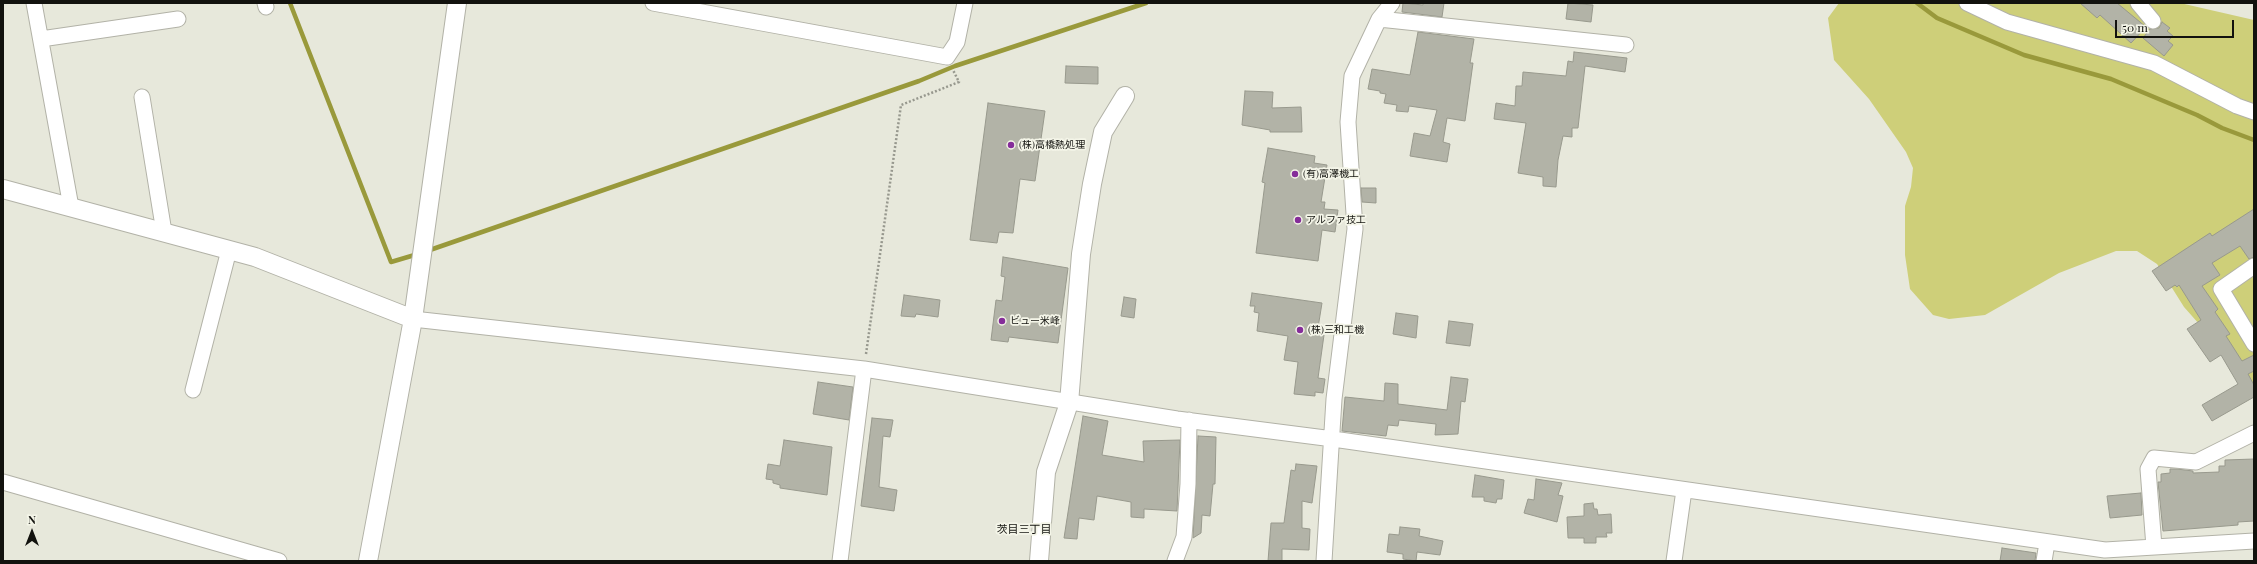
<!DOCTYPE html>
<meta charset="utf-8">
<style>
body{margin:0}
#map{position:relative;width:2257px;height:564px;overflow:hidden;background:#e7e8db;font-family:"Playfair Display",serif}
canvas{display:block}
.frame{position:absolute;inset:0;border:4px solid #12120e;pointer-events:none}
.north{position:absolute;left:12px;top:512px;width:40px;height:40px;-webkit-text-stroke:3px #f4f5e8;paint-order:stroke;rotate:0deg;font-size:11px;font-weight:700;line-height:16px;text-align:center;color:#12120e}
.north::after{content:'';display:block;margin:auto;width:14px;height:18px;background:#12120e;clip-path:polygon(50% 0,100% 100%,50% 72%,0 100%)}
.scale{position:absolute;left:2115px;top:20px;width:119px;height:18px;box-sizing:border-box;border:2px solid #12120e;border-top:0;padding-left:5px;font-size:12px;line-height:14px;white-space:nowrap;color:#12120e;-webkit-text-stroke:3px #f4f5e8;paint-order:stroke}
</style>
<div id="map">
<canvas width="2257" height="564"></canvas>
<div class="frame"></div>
<div class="north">N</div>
<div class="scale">50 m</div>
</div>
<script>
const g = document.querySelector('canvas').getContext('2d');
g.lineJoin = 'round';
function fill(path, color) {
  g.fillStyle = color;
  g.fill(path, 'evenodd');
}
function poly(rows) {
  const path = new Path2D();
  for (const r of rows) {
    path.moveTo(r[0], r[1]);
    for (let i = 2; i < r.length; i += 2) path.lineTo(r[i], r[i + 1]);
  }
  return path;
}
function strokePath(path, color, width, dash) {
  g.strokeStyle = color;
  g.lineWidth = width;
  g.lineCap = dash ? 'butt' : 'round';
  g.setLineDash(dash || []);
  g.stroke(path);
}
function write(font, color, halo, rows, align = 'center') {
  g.font = font + ' "Playfair Display","Noto Sans JP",serif';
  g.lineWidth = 3.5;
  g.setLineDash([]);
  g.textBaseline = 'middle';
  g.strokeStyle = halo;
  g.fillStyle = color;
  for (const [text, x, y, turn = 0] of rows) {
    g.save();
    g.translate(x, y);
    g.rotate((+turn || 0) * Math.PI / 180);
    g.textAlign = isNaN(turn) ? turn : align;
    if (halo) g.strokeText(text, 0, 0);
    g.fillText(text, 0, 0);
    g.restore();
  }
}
fill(poly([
 [1839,3,2180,3,2254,20,2254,386,2184,307,2157,264,2137,251,2116,251,2059,273,1985,315,1949,319,1933,315,1910,289,1905,255,1905,206,1911,187,1913,168,1906,152,1869,99,1834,60,1828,18]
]), '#cecf79');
strokePath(poly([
 [290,3,391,262,418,254],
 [1917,3,1937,18,2024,55,2111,79,2197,115,2222,128,2254,140],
 [427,251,919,81,955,66,1146,3]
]), '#99993b', 4.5);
const building = poly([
 [1403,3,1423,5,1423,3,1444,3,1442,17,1402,12,1403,3],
 [1568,3,1593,5,1591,22,1566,19,1568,3],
 [2080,3,2117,3,2146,27,2131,43,2100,15,2097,18,2080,3],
 [2162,22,2170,28,2167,31,2173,36,2168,41,2173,45,2164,56,2143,38,2150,29,2159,28,2162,22],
 [1418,32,1474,39,1470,63,1473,63,1465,121,1447,118,1443,142,1450,144,1447,162,1410,156,1414,133,1430,136,1437,110,1409,106,1408,112,1396,111,1397,105,1384,103,1386,94,1380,93,1380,91,1368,89,1372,69,1410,75,1418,32],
 [1574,52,1627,58,1625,72,1585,66,1578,128,1572,128,1572,137,1563,136,1558,160,1556,187,1543,186,1543,177,1518,173,1526,123,1494,119,1496,103,1515,106,1516,86,1522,86,1523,72,1566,76,1568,61,1573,62,1574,52],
 [1066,66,1098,67,1098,84,1065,83,1066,66],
 [1245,91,1273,92,1272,108,1301,107,1302,132,1270,132,1270,130,1242,125,1245,91],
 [988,103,1045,111,1035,181,1020,179,1013,233,999,232,997,243,970,240,988,103],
 [1268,148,1315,156,1314,163,1327,165,1321,202,1325,202,1324,209,1338,210,1335,232,1322,230,1318,261,1256,253,1265,183,1262,182,1268,148],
 [1361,188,1376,188,1376,203,1362,202,1361,188],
 [2254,209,2254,257,2249,259,2240,246,2212,263,2220,275,2202,286,2218,309,2215,312,2230,334,2226,336,2242,361,2254,355,2254,371,2248,374,2254,385,2254,397,2212,421,2202,405,2238,384,2221,355,2210,362,2187,329,2201,320,2179,285,2177,287,2175,285,2166,291,2152,271,2210,233,2212,236,2254,209],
 [1003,257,1068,268,1058,343,1009,337,1008,342,991,340,996,300,1002,301,1005,277,1001,276,1003,257],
 [1252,293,1322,303,1317,334,1324,335,1318,378,1325,379,1323,393,1315,392,1315,396,1294,394,1298,362,1284,360,1288,336,1257,331,1259,313,1254,312,1255,306,1250,306,1252,293],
 [904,295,940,300,938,317,916,314,915,317,901,316,904,295],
 [1124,297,1136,299,1134,318,1121,316,1124,297],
 [1396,313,1418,316,1416,338,1393,334,1396,313],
 [1449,321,1473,324,1470,346,1446,343,1449,321],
 [1451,377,1468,379,1465,402,1461,401,1458,434,1435,435,1436,424,1399,420,1398,426,1388,425,1386,436,1342,431,1345,397,1384,401,1385,383,1398,384,1398,404,1447,410,1451,377],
 [818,382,853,387,849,420,813,414,818,382],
 [1083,416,1108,421,1102,455,1144,462,1143,441,1180,440,1177,511,1144,509,1144,518,1131,517,1131,502,1097,496,1094,520,1079,518,1077,539,1064,538,1083,416],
 [872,418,893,420,890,437,883,436,879,487,897,490,894,511,861,506,872,418],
 [1198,436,1216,437,1215,484,1213,484,1210,516,1202,515,1201,533,1193,538,1198,436],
 [784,440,832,447,827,495,780,488,780,485,773,483,773,480,766,479,768,464,780,466,784,440],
 [2254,459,2254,521,2238,522,2238,525,2163,531,2158,482,2161,482,2161,474,2170,473,2170,469,2177,469,2193,471,2193,473,2219,472,2219,466,2225,466,2225,460,2254,459],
 [1296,464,1317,466,1312,503,1302,501,1302,528,1310,529,1309,550,1282,549,1282,561,1268,561,1271,523,1284,523,1291,470,1295,471,1296,464],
 [1475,475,1504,480,1502,499,1497,499,1496,503,1484,501,1484,497,1472,497,1475,475],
 [1536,479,1562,483,1558,495,1563,496,1557,522,1524,513,1528,499,1534,500,1536,479],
 [2141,493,2142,515,2110,518,2107,496,2141,493],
 [1593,503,1594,509,1597,509,1598,515,1611,514,1612,533,1606,533,1607,537,1596,537,1596,543,1584,543,1584,538,1568,538,1567,517,1584,516,1584,504,1593,503],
 [1400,527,1420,529,1419,536,1443,541,1440,555,1417,552,1416,561,1403,559,1403,554,1387,552,1389,534,1399,535,1400,527],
 [2002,548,2036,553,2035,561,2000,561,2002,548]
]);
fill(building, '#b2b3a7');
strokePath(building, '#98998d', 1);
const minor = poly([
 [34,3,71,207],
 [265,3,266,7],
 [653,3,947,57,957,42,965,3],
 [1967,3,2007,22,2154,63,2237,106,2254,112],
 [2138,3,2153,21],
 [1379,19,1626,45],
 [41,39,178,19],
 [142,97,164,232],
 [2254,266,2221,289,2254,344],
 [413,319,864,369,1177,419,1333,439,2105,550,2254,541],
 [193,390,229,250],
 [3,482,279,561],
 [2154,547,2148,469,2154,458,2196,462,2254,433],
 [840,561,864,369],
 [1175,561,1184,537,1188,484,1189,420],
 [1324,561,1334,399,1355,229,1348,122,1352,76,1379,19,1392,3],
 [1674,561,1684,490],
 [2044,561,2047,543]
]);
const tertiary = poly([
 [3,189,255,257,413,319,457,3],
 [368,561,413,319],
 [1039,561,1046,472,1069,403,1081,254,1092,184,1103,132,1125,96]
]);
strokePath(minor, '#b2b2a7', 17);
strokePath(tertiary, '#b2b2a7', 20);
strokePath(poly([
 [866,354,901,105,959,82,953,70]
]), '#97988e', 2.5, [2, 2]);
strokePath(minor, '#fff', 15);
strokePath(tertiary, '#fff', 18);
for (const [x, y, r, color] of [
 [1011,145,4,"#852d9a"],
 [1295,174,4,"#852d9a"],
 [1298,220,4,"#852d9a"],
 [1002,321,4,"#852d9a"],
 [1300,330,4,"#852d9a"]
]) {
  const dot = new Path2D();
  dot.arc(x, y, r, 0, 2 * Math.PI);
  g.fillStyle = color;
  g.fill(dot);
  strokePath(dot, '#f4f5e8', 1.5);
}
write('10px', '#12120e', '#f4f5e8', [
 ["(株)高橋熱処理",1019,145],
 ["(有)高澤機工",1303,174],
 ["アルファ技工",1306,220],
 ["ビュー米峰",1010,321],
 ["(株)三和工機",1308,330]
], 'left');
write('11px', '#12120e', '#f4f5e8', [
 ["茨目三丁目",1024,530]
]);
</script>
